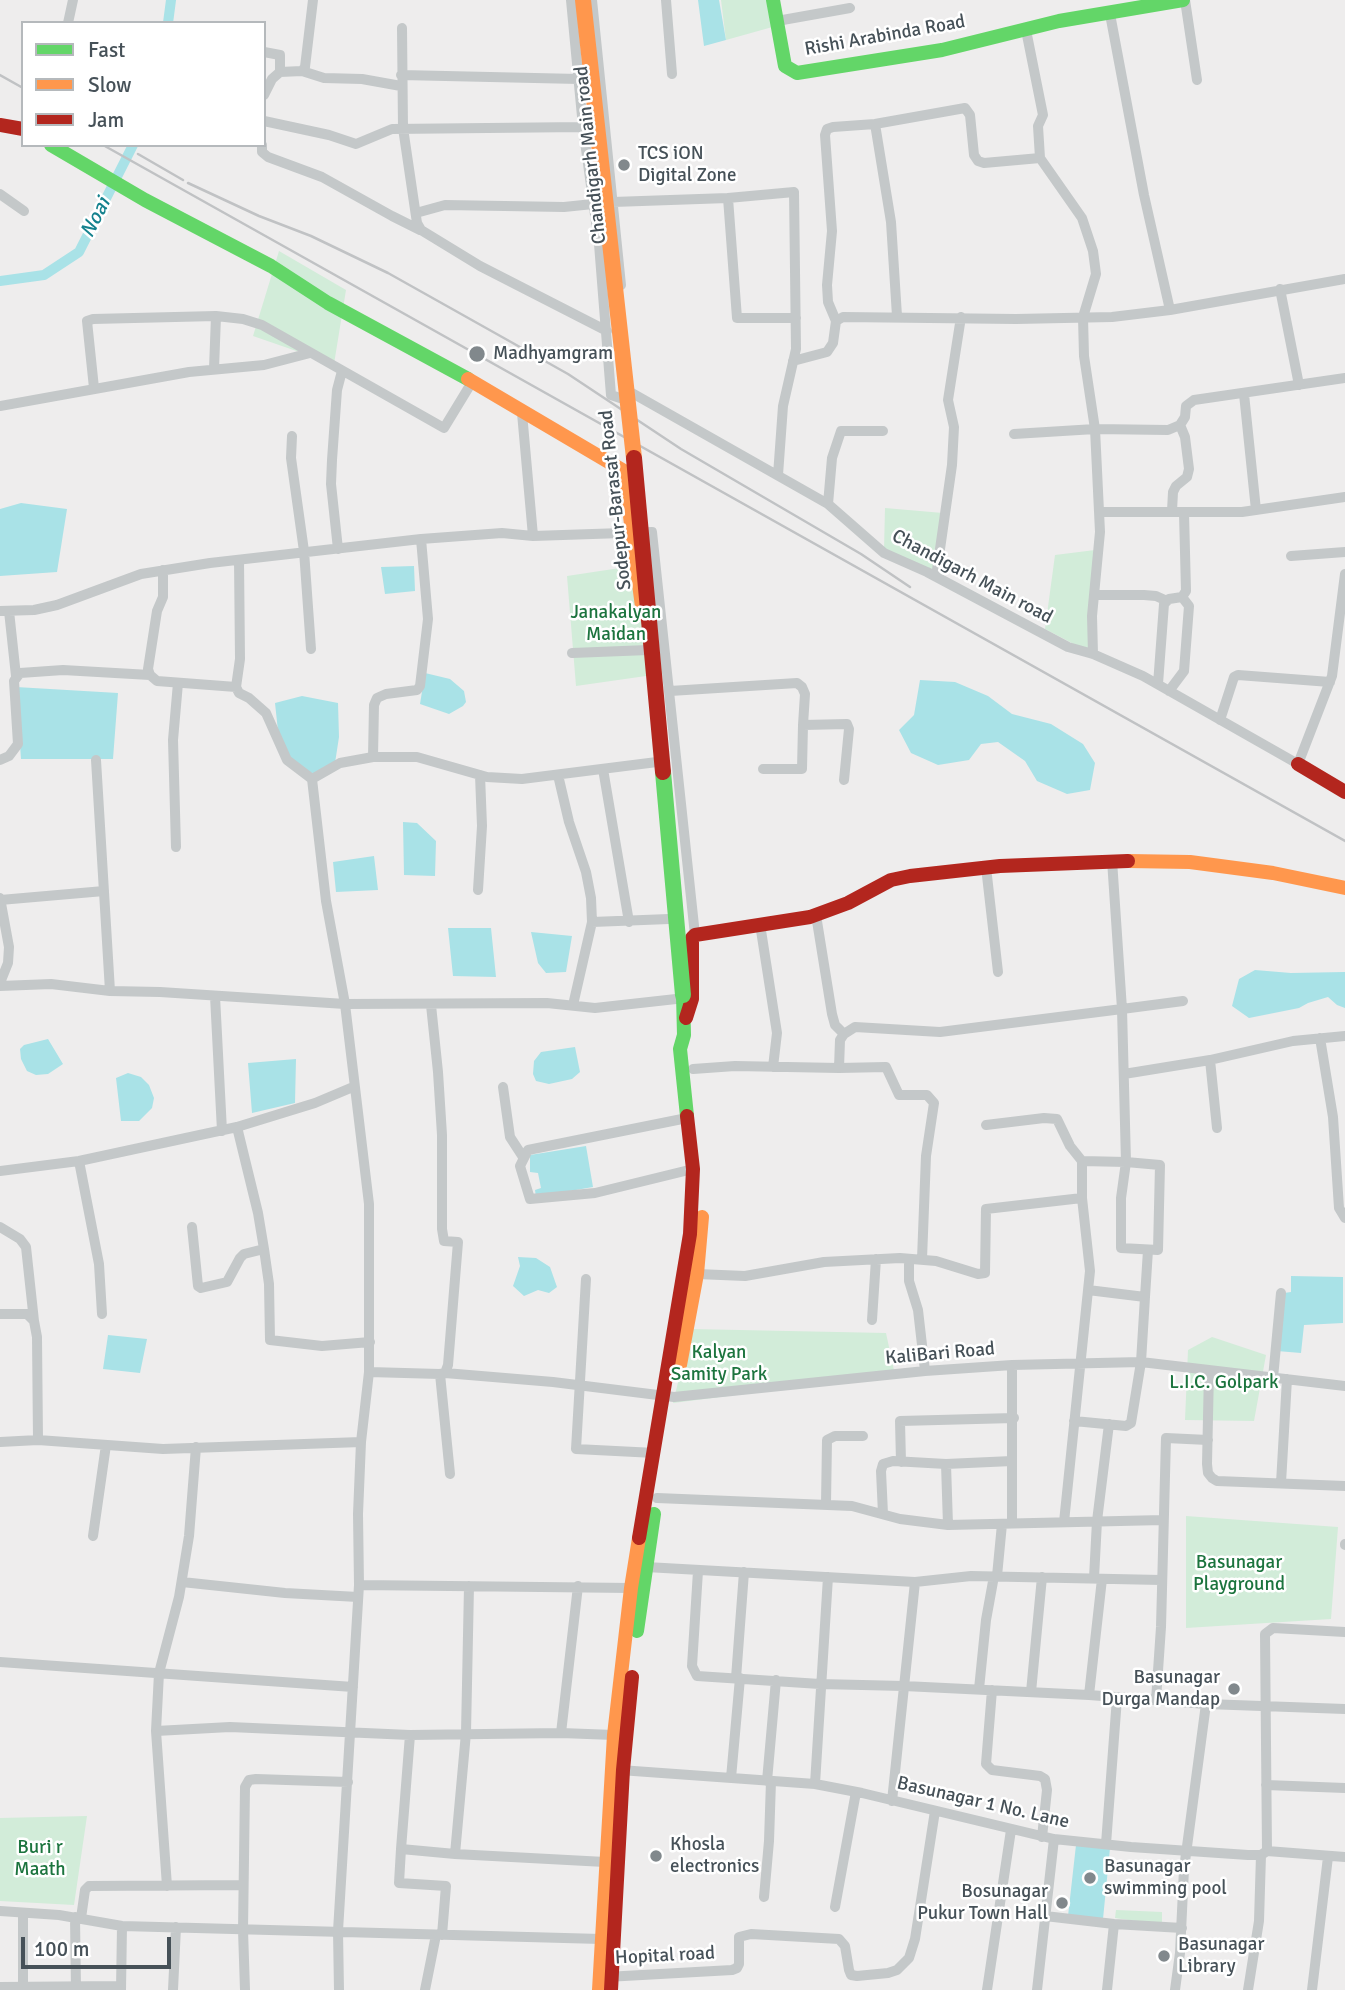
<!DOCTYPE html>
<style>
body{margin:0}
#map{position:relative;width:1345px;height:1990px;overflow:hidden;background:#eeeded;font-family:Signika,sans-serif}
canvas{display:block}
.legend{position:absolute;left:21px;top:21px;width:245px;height:126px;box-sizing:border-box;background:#fff;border:2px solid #b5b9bc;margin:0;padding:9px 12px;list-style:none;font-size:21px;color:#465158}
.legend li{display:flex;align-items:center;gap:14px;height:35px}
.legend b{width:35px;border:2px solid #b5b9bc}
.scale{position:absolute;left:21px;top:1937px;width:150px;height:32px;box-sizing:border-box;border:4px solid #465158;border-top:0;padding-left:9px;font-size:21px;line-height:24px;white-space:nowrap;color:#465158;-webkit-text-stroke:5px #fff;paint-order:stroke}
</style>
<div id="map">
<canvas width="1345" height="1990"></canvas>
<ul class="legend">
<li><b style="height:9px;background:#63d668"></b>Fast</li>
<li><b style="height:9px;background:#ff974d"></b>Slow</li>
<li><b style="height:9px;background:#b3261e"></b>Jam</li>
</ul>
<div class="scale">100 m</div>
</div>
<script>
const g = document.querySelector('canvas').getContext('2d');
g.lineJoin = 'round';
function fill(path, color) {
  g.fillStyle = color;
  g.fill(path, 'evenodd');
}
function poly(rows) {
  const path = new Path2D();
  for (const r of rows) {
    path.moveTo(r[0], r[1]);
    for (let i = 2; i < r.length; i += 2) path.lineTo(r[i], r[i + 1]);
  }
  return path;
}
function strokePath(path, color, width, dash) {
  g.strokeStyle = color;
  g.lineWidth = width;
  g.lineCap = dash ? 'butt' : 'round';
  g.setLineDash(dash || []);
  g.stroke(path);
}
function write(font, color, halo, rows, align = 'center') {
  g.font = font + ' Signika,sans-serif';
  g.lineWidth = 5;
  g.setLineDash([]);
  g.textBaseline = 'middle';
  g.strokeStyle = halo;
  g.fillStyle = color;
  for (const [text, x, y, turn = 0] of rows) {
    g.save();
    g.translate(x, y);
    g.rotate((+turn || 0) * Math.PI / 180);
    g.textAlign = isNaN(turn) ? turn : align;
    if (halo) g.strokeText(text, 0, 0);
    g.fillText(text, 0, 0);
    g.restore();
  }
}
fill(poly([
 [721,0,770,0,776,26,726,40],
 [279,251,346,290,334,364,253,336],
 [885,508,943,513,934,571,884,550],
 [1095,550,1089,652,1045,629,1055,555],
 [653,563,667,673,576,686,567,576],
 [691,1329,886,1333,895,1375,673,1403],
 [1212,1337,1266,1355,1254,1421,1185,1420,1188,1350],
 [1186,1516,1338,1527,1331,1619,1186,1628],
 [87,1816,74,1905,0,1901,0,1818],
 [1116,1910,1162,1912,1162,1925,1115,1918]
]), '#d2ecd9');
fill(poly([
 [698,0,719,0,726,40,704,46],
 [21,503,67,509,57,572,0,576,0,509],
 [414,566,415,591,385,594,381,567],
 [425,673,450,679,464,691,466,702,463,706,449,714,420,704],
 [920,680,955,682,988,696,1012,714,1051,724,1083,744,1095,763,1090,790,1067,794,1037,781,1025,761,998,742,981,744,969,760,938,765,911,753,899,730,914,715],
 [16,687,118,693,113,759,21,759],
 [302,696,338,703,339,737,335,763,319,774,300,771,288,756,278,731,275,703],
 [403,822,417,823,436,841,435,876,404,875],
 [374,856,378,890,336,892,333,862],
 [448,928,491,928,496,977,453,976],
 [531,932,572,936,566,972,546,973,538,963],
 [1255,970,1291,973,1345,972,1345,1008,1337,1005,1328,997,1308,1003,1299,1008,1249,1018,1232,1006,1239,979],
 [48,1039,63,1064,48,1074,36,1075,27,1071,21,1059,20,1049,24,1045],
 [575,1047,580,1072,572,1079,549,1084,536,1081,533,1074,534,1061,541,1052],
 [296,1059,295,1103,252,1113,248,1063],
 [128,1073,141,1077,149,1085,154,1098,152,1108,139,1121,121,1121,116,1078],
 [586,1146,593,1187,536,1197,535,1190,541,1188,538,1173,530,1172,530,1155],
 [518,1257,536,1258,550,1267,557,1287,549,1293,538,1290,524,1296,513,1286,520,1266],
 [1291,1276,1343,1277,1343,1323,1304,1325,1301,1353,1277,1351,1284,1293,1291,1292],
 [108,1335,147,1339,140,1373,103,1369],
 [1076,1845,1110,1848,1103,1919,1068,1916]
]), '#a9e2e7');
strokePath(poly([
 [168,23,171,0],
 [0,281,44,275,79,252,133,145]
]), '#a9e2e7', 10);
strokePath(poly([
 [571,0,583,127,599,244,611,395,620,398,628,395],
 [592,0,621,285],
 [666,0,672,74],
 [1185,0,1197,80],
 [1110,14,1144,195,1170,310],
 [777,21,850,8],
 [68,23,73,0],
 [402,28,403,128,417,223,421,230,480,266,607,331],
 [264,52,280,55,280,72],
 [302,71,324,78,362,79,401,86],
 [401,75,579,79],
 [264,95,272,79,280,72,302,71,305,67,313,0],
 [264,121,329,135,356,144,392,129,583,127],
 [875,124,891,222,897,316],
 [262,145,262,152,268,157,322,177,392,216,420,230],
 [0,194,24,211],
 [728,198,794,192,796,349,783,406,778,475],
 [613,202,728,198,737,318,796,318],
 [416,213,445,205,564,207,593,204],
 [1280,289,1299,385],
 [836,321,828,302,827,285,832,231,825,135,827,129,833,127,875,124,965,108,970,115,974,155,978,161,984,163,1040,158],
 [793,361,827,352,833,343,836,321,843,317,1016,319,1112,317,1170,310,1345,279],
 [214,369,216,316],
 [94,388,87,321,93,319,216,316,243,319,262,325,444,428,472,382],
 [632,393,828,504,884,553,927,572,1068,647,1093,654,1143,676,1298,764,1332,676,1345,574],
 [1244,394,1256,510],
 [0,406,189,372,264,365,310,353],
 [522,413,533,536],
 [1014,434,1095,429,1084,356,1083,317,1096,274,1093,251,1082,218,1040,158,1038,126,1043,115,1026,30],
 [292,436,291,458,304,551,311,649],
 [828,504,832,458,841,431,883,431],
 [1172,511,1173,492,1176,486,1187,477,1189,469,1185,437,1180,425],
 [1100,512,1242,512,1345,497],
 [338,549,331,484,332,460,337,390,342,371],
 [1291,556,1345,552],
 [163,570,163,597,157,611,148,669,150,675,157,681,236,687,240,659,239,560],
 [936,577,952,465,954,427,948,400,961,317],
 [1094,595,1144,595,1156,596,1167,601],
 [0,611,34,610,57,605,141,574,210,563,421,539,502,533,533,536,652,532,695,935],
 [9,611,16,676],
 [572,653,648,650],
 [1093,654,1092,616,1100,532,1095,429,1168,430,1180,425,1185,417,1186,406,1194,400,1345,378],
 [1158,684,1164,604,1169,599,1182,597,1186,591,1184,513],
 [236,687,239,693,249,698,266,713,287,760,312,779,326,901,345,1004,369,1204,369,1372,361,1442,358,1514,359,1585,338,1931,339,1990],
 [670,691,797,683,802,687,805,694,803,725,847,724,849,729,844,780],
 [1169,691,1184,671,1189,606,1182,597],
 [1220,720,1234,677,1238,675,1330,682],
 [373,757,417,757,487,777,522,779,657,762],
 [0,760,9,756,18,744,14,681,20,673,63,670,150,675],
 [96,760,110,991],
 [603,769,629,922],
 [763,769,802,769,803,725],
 [558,775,569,822,586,872,591,898,592,922,573,1005],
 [312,779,340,763,373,757,374,705,377,698,386,694,417,690,420,686,428,619,421,539],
 [176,847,173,740,178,683],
 [986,867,998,972],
 [478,890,482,826,480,775],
 [0,898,9,947,8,963,0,983],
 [0,900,104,891],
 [816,915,832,1014,835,1025,844,1034],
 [592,922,669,919],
 [760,924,777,1033,773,1067],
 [0,986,51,984,110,991,160,992,345,1004,547,1003,595,1008,676,999],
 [215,996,222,1131],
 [1320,1038,1333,1117,1339,1208,1345,1218],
 [839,1068,886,1067,899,1095,927,1095,934,1103,926,1156,922,1259],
 [693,1069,735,1066,839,1068,840,1040,844,1034,855,1027,940,1032,1122,1009,1112,860],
 [1124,1074,1210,1060],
 [503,1087,510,1137,523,1157],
 [687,1118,528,1150,520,1166,530,1199,595,1193,693,1169],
 [986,1125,1044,1118,1057,1119,1070,1146,1082,1161,1126,1162,1160,1165,1158,1250,1121,1248,1121,1198,1126,1162,1122,1009,1183,1001],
 [237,1127,258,1213,264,1249,269,1284,270,1340,322,1346,370,1342],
 [1217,1128,1210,1060,1293,1041,1345,1036],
 [79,1161,99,1264,102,1314],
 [0,1171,79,1161,237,1127,315,1103,353,1087],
 [0,1227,20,1239,26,1247,34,1321],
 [192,1227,198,1286,201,1288,227,1282,240,1258,244,1254,264,1249],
 [909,1259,909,1281,918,1310,925,1371],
 [697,1274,745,1276,824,1262,900,1258,936,1261,978,1274,985,1273,986,1209,1082,1198],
 [586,1279,576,1449,655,1453],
 [1145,1297,1148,1250],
 [0,1314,27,1314,34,1321,37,1337,38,1440],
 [872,1320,876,1259],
 [1209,1371,1207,1464,1208,1473,1212,1478,1217,1481,1345,1486],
 [369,1372,440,1374,445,1373,448,1365,458,1242,444,1241,442,1229,442,1135,438,1072,431,1005],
 [445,1373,553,1382,674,1397,925,1371,1012,1365,1141,1362,1345,1386],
 [440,1374,450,1474],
 [1273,1378,1281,1293],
 [1074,1421,1126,1426,1131,1423,1141,1362,1145,1297,1088,1290],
 [0,1442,38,1440,163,1449,361,1442],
 [196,1447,189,1536,179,1597,159,1673,156,1731,230,1727,410,1735,561,1733,614,1735],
 [901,1462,900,1421,1014,1418],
 [1281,1483,1287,1379],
 [657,1498,852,1506,900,1519,948,1525,1163,1520],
 [826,1504,827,1440,835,1436,863,1436],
 [883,1514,881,1471,883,1464,893,1461,946,1464],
 [1064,1522,1090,1271,1082,1198,1082,1161],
 [1012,1523,1012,1461],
 [948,1525,946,1464,1012,1461,1012,1365],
 [93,1536,106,1445],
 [1345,1544,1345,1545],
 [646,1567,915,1582,971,1576,1161,1580],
 [698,1571,692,1666,697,1676,820,1684,904,1686,1089,1695,1206,1704,1345,1709],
 [997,1576,1002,1524],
 [1094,1578,1097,1521,1109,1424],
 [182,1582,285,1593,358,1597],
 [359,1585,631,1588],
 [0,1662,353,1687],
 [736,1678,744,1572],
 [979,1689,986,1620,994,1576],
 [992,1690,986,1764,992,1770,1040,1776,1045,1779,1047,1790,1042,1837],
 [1031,1692,1042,1577],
 [1089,1695,1102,1579],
 [1156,1700,1161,1627,1166,1438,1208,1440],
 [156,1731,167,1886],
 [561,1733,578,1586],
 [410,1735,401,1849,455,1854,605,1862],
 [620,1770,815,1784,862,1793,1054,1839,1131,1847,1248,1855,1261,1855,1267,1851,1345,1857],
 [731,1778,740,1678],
 [767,1781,776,1680],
 [815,1784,828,1577],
 [1266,1785,1345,1788],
 [892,1801,915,1582],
 [1106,1844,1117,1698],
 [401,1849,399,1883,446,1886,442,1935],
 [1267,1851,1265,1634,1273,1628,1345,1632],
 [455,1854,466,1733,469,1586],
 [764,1897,769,1841,771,1781],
 [835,1907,856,1792],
 [0,1911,59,1915,122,1926,601,1939],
 [1045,1916,1114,1924,1182,1928],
 [75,1917,76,1990],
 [81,1918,85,1890,89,1886,243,1885],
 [606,1977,732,1970,737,1968,739,1964,739,1937,751,1934,839,1939,845,1946,849,1970,851,1975,857,1976,888,1973,897,1970,909,1958,915,1939,935,1811],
 [23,1986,23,1913],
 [0,1987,121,1986],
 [121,1990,122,1926],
 [173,1990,176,1927],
 [245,1990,243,1930,245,1787,249,1780,256,1779,348,1782],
 [425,1990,436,1935],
 [987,1990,1011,1830],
 [1037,1990,1054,1839],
 [1107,1990,1114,1924],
 [1175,1990,1180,1953,1184,1869,1206,1704],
 [1248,1990,1259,1921,1261,1855],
 [1312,1990,1328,1857]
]), '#c4c8c9', 10);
strokePath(poly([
 [773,0,785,66,797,73,942,50,1059,21,1183,0],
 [51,145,145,200,271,266,328,303,468,379],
 [683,995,684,1035,680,1049,687,1116],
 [637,1631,654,1514]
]), '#63d668', 14);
strokePath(poly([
 [468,379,624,471,643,614],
 [1128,861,1190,862,1273,873,1345,888],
 [680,1365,697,1274,702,1217],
 [599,1990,614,1735,631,1588,639,1538]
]), '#ff974d', 14);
strokePath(poly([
 [0,125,23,129],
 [1298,764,1345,792],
 [686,1018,692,999,692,938,695,935,810,917,848,903,891,880,910,876,1000,866,1128,861],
 [639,1538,690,1234,693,1169,687,1116],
 [611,1990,623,1770,632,1677]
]), '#b3261e', 14);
strokePath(poly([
 [0,75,23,88],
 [103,145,1345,841],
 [138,154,183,180],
 [188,183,259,216,311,236,388,273,568,374,681,449,861,554,910,587]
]), '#c0c2c4', 2.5);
strokePath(poly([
 [663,772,683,995]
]), '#63d668', 16);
strokePath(poly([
 [583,0,634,458]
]), '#ff974d', 16);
strokePath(poly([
 [634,458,663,772]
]), '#b3261e', 16);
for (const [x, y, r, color] of [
 [624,165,7,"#81888c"],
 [477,354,9,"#81888c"],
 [1234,1689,7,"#81888c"],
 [656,1856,7,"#81888c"],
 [1090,1878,7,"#81888c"],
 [1062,1903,7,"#81888c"],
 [1164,1956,7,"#81888c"]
]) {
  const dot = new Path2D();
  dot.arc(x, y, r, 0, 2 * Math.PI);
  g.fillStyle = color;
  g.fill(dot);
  strokePath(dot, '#fff', 2.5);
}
write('19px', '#465158', '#fff', [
 ["Rishi Arabinda Road",885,36,-10],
 ["Chandigarh Main road",591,155,-96],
 ["Sodepur-Barasat Road",616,500,-96],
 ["Chandigarh Main road",972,577,28],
 ["KaliBari Road",940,1354,-5],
 ["Basunagar 1 No. Lane",983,1803,13],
 ["Hopital road",665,1956,-3]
]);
write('19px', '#465158', '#fff', [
 ["TCS iON",638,154],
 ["Digital Zone",638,176],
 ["Madhyamgram",493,354],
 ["Basunagar",1220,1678,"right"],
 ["Durga Mandap",1220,1700,"right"],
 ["Khosla",670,1845],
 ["electronics",670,1867],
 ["Basunagar",1104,1867],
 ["swimming pool",1104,1889],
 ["Bosunagar",1048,1892,"right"],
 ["Pukur Town Hall",1048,1914,"right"],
 ["Basunagar",1178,1945],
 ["Library",1178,1967]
], 'left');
write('19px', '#1c743e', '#fff', [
 ["Janakalyan",616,613],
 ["Maidan",616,635],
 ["Kalyan",719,1353],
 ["Samity Park",719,1375],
 ["L.I.C. Golpark",1224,1383],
 ["Basunagar",1239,1563],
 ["Playground",1239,1585],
 ["Buri r",40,1848],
 ["Maath",40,1870]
]);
write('italic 21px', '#15828e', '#fff', [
 ["Noai",96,218,-63]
]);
</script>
